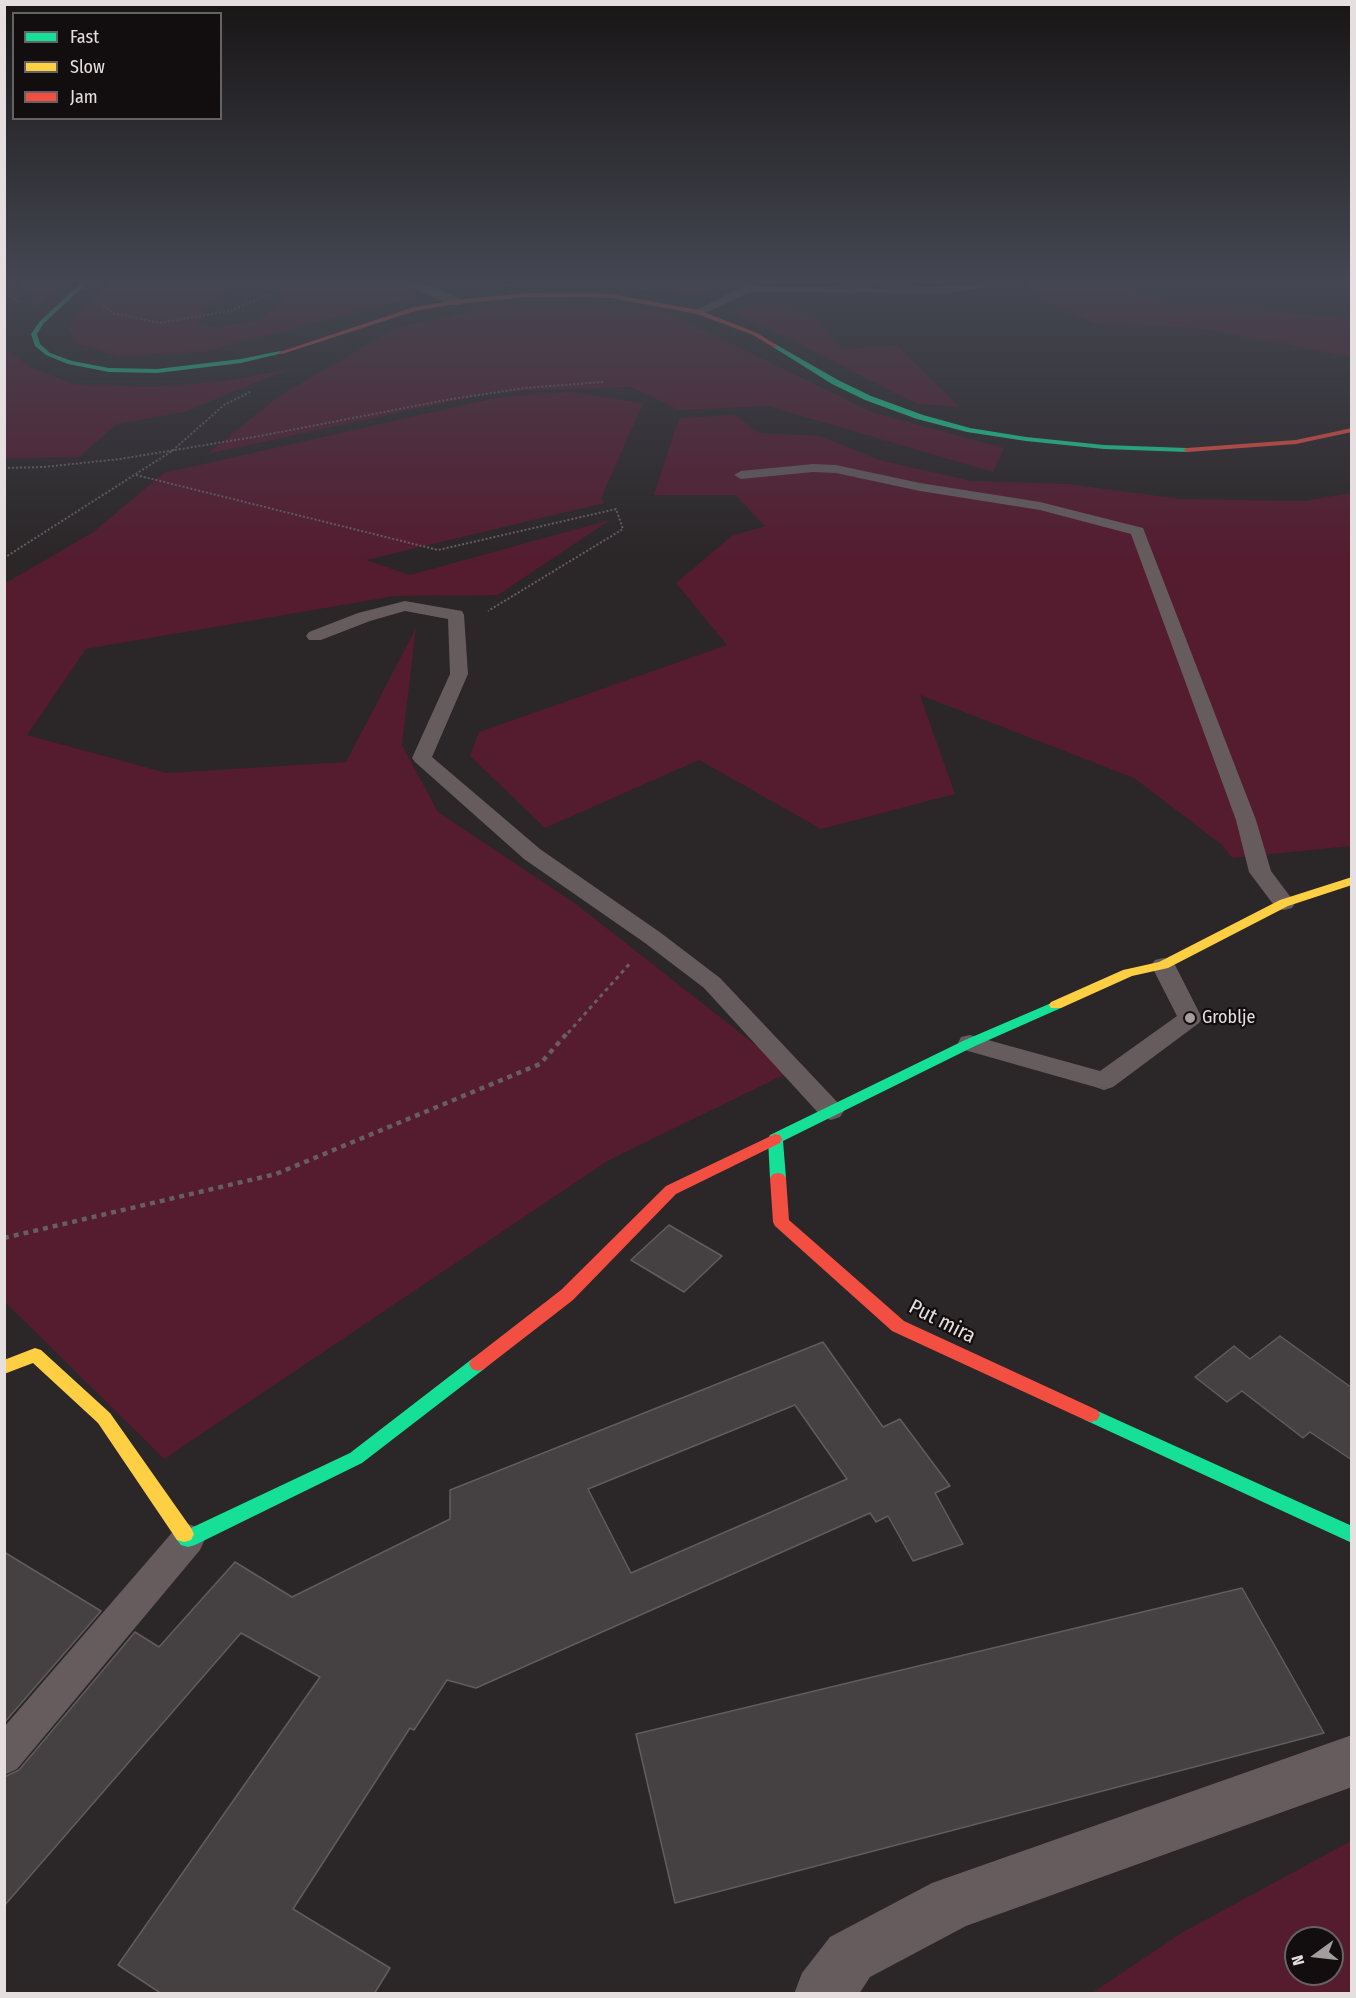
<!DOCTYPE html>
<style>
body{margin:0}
#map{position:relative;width:1356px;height:1998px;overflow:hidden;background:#2b2627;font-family:"Fira Sans Condensed",sans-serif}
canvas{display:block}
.frame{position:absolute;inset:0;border:6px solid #e5dfe0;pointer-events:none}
.legend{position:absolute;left:12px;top:12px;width:210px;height:108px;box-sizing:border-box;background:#120e0f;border:2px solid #666263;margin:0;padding:8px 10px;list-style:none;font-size:18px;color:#e5dfe0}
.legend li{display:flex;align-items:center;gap:12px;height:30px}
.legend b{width:30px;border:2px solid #666263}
.north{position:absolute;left:1284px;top:1926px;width:60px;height:60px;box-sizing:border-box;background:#120e0f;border:2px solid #666263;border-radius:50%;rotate:255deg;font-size:16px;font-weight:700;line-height:24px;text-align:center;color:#e5dfe0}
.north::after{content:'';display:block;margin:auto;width:21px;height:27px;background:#a49e9f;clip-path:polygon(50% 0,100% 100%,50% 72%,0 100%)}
</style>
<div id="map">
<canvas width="1356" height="1998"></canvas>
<div class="frame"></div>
<ul class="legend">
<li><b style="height:8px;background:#16e098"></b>Fast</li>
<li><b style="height:8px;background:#ffcf43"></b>Slow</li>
<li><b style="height:8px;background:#f24e42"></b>Jam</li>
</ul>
<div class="north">N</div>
</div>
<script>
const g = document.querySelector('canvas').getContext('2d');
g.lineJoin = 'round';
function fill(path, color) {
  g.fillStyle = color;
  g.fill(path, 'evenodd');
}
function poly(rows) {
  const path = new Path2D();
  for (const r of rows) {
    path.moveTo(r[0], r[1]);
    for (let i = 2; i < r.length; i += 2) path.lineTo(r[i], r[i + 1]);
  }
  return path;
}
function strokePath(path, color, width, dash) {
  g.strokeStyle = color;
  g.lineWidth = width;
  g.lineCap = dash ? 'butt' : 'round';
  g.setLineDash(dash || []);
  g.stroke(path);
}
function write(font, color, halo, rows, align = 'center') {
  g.font = font + ' "Fira Sans Condensed",sans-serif';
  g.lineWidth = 4.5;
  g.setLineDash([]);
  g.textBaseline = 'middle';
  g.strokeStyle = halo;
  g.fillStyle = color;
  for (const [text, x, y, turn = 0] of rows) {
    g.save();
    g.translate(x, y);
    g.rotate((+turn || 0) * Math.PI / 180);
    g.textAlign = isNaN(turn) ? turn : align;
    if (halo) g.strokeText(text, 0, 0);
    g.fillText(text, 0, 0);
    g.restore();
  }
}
fill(poly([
 [19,284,61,284,38,307],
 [111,284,242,284,218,296,196,324,217,327,258,321,283,301,280,284,399,284,415,297,208,351,120,356,74,343,69,324,85,305],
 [454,284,701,284,713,289,709,294,565,285,465,289],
 [1027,284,1119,284,1167,302,1335,317,1351,322,1351,357,1198,328,1096,324,1038,298],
 [764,302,814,315,842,349,897,345,959,407,917,404,789,339,729,312],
 [497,305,660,309,874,413,1004,448,993,472,768,406,679,410,632,387,495,392,207,454,279,396,396,328],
 [4,348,30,367,73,384,150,387,227,381,289,369,184,412,117,424,79,457,5,458],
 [570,392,643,403,601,498,604,503,366,560,410,575,610,520,498,595,395,596,86,649,27,735,167,773,346,762,416,628,402,745,438,812,576,904,790,1072,609,1160,164,1459,5,1302,4,584,92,533,164,473,500,397],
 [735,415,759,433,820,436,879,460,971,481,1068,484,1181,499,1304,501,1351,493,1351,846,1232,858,1222,845,1134,778,920,695,955,794,821,829,699,760,545,828,470,756,479,732,727,645,676,583,732,536,765,526,735,495,654,495,679,418],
 [1351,1841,1351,1993,1092,1993,1183,1932],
 [1296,1938,1332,1938,1332,1974,1296,1974]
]), '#551b2f');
const building = poly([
 [669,1225,722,1256,684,1292,631,1260,669,1225],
 [1280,1336,1352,1388,1352,1460,1310,1432,1303,1438,1242,1391,1227,1402,1195,1377,1234,1346,1250,1359,1280,1336],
 [823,1342,883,1427,900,1419,950,1486,935,1493,963,1544,913,1561,888,1516,876,1522,870,1513,476,1688,447,1680,414,1730,410,1728,293,1909,390,1968,374,1994,162,1994,118,1965,320,1677,241,1633,4,1906,4,1777,19,1770,135,1632,159,1647,235,1562,292,1597,450,1519,450,1490,823,1342],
 [795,1405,847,1479,631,1573,588,1489,795,1405],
 [4,1552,101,1611,4,1723,4,1552],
 [1242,1588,1324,1733,675,1903,636,1734,1242,1588]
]);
fill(building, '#454041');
strokePath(building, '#615c5d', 1.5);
strokePath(poly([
 [4,291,19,302],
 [103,306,113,313,160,323,230,311,293,284],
 [4,468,44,467,120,459,260,436,446,400,525,388,603,382],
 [136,475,438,550,616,509,623,529,488,611],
 [4,558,172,451,224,405,252,391]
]), '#665e61', 2, [2, 2]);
strokePath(poly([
 [568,1033,631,962]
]), '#665e61', 3, [4, 4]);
strokePath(poly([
 [4,1238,276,1174,540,1064,569,1031]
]), '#665e61', 4.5, [5, 5]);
fill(poly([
 [747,284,758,284,757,286,896,288,992,284,987,287,947,293,750,292,703,314,695,314,693,312,747,284],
 [813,464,836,465,920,483,1040,502,1143,528,1256,820,1271,871,1295,903,1292,908,1284,910,1276,908,1249,872,1236,820,1131,534,1040,510,920,491,836,473,813,472,741,479,734,475,741,471,813,464],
 [405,601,456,610,462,611,464,615,468,674,432,757,540,849,661,933,720,978,840,1105,844,1111,840,1117,831,1120,822,1117,704,988,645,943,524,859,415,762,412,758,450,674,448,619,405,611,370,621,321,640,309,640,306,636,309,632,358,613,405,601],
 [1163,958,1171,960,1175,965,1202,1018,1199,1023,1113,1087,1104,1090,1095,1087,961,1049,958,1043,961,1037,970,1035,1100,1071,1177,1016,1151,965,1155,960,1163,958],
 [188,1524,200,1528,205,1539,200,1550,17,1769,4,1775,4,1727,176,1528,188,1524]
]), '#665c5e');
fill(poly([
 [407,284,427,284,461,299,464,302,461,305,451,305,410,287,407,284],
 [1352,1735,1352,1787,966,1926,870,1977,859,1994,794,1994,802,1973,830,1937,932,1883,1352,1735]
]), '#665c5e');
fill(poly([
 [80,284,86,284,44,323,37,334,40,344,50,353,72,361,109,368,157,369,241,359,280,351,283,353,241,363,157,373,109,372,68,364,46,355,35,346,31,334,40,321,80,284],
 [775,344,838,380,871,396,923,415,970,428,1026,437,1104,445,1187,448,1191,450,1187,452,1104,449,1026,441,967,432,917,419,865,400,832,384,773,347,775,344],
 [1056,1001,1061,1002,1063,1005,1061,1008,975,1046,783,1141,786,1178,783,1182,778,1183,773,1182,770,1178,768,1139,770,1135,965,1040,1056,1001],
 [478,1357,484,1359,487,1364,484,1369,362,1463,195,1545,188,1547,181,1545,177,1540,174,1534,177,1528,184,1526,191,1528,350,1453,472,1359,478,1357],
 [1091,1408,1352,1526,1352,1543,1085,1420,1082,1415,1085,1410,1091,1408]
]), '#16e098');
fill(poly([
 [1352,877,1352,885,1288,906,1168,968,1132,976,1061,1008,1051,1008,1049,1005,1051,1002,1123,970,1159,962,1280,900,1352,877],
 [35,1348,41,1350,110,1413,191,1528,194,1534,191,1540,184,1542,177,1540,98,1423,33,1363,4,1374,4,1360,35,1348]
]), '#ffcf43');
fill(poly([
 [528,293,611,294,699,310,757,333,778,346,773,347,753,335,697,314,611,298,528,297,456,304,415,311,282,354,277,353,414,307,456,300,528,293],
 [1352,428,1352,432,1296,444,1187,452,1183,450,1187,448,1296,440,1352,428],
 [775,1134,780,1135,782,1139,780,1143,676,1194,573,1300,484,1369,478,1371,472,1369,469,1364,472,1359,561,1290,666,1186,775,1134],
 [778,1173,783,1174,786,1178,789,1220,904,1321,1097,1410,1100,1415,1097,1420,1091,1422,1085,1420,892,1331,775,1226,773,1222,770,1178,773,1174,778,1173]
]), '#f24e42');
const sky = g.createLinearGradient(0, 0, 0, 563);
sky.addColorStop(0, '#181515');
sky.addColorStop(0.5, '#444752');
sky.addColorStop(1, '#44475200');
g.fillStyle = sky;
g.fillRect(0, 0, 1356, 563);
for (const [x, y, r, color] of [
 [1190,1018,6,"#a49e9f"]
]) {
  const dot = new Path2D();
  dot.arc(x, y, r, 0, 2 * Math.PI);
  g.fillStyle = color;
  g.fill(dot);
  strokePath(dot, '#120e0f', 2);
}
write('18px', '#e5dfe0', '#120e0f', [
 ["Groblje",1202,1018]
], 'left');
write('21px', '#e5dfe0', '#120e0f', [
 ["Put mira",942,1322,27]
]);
</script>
